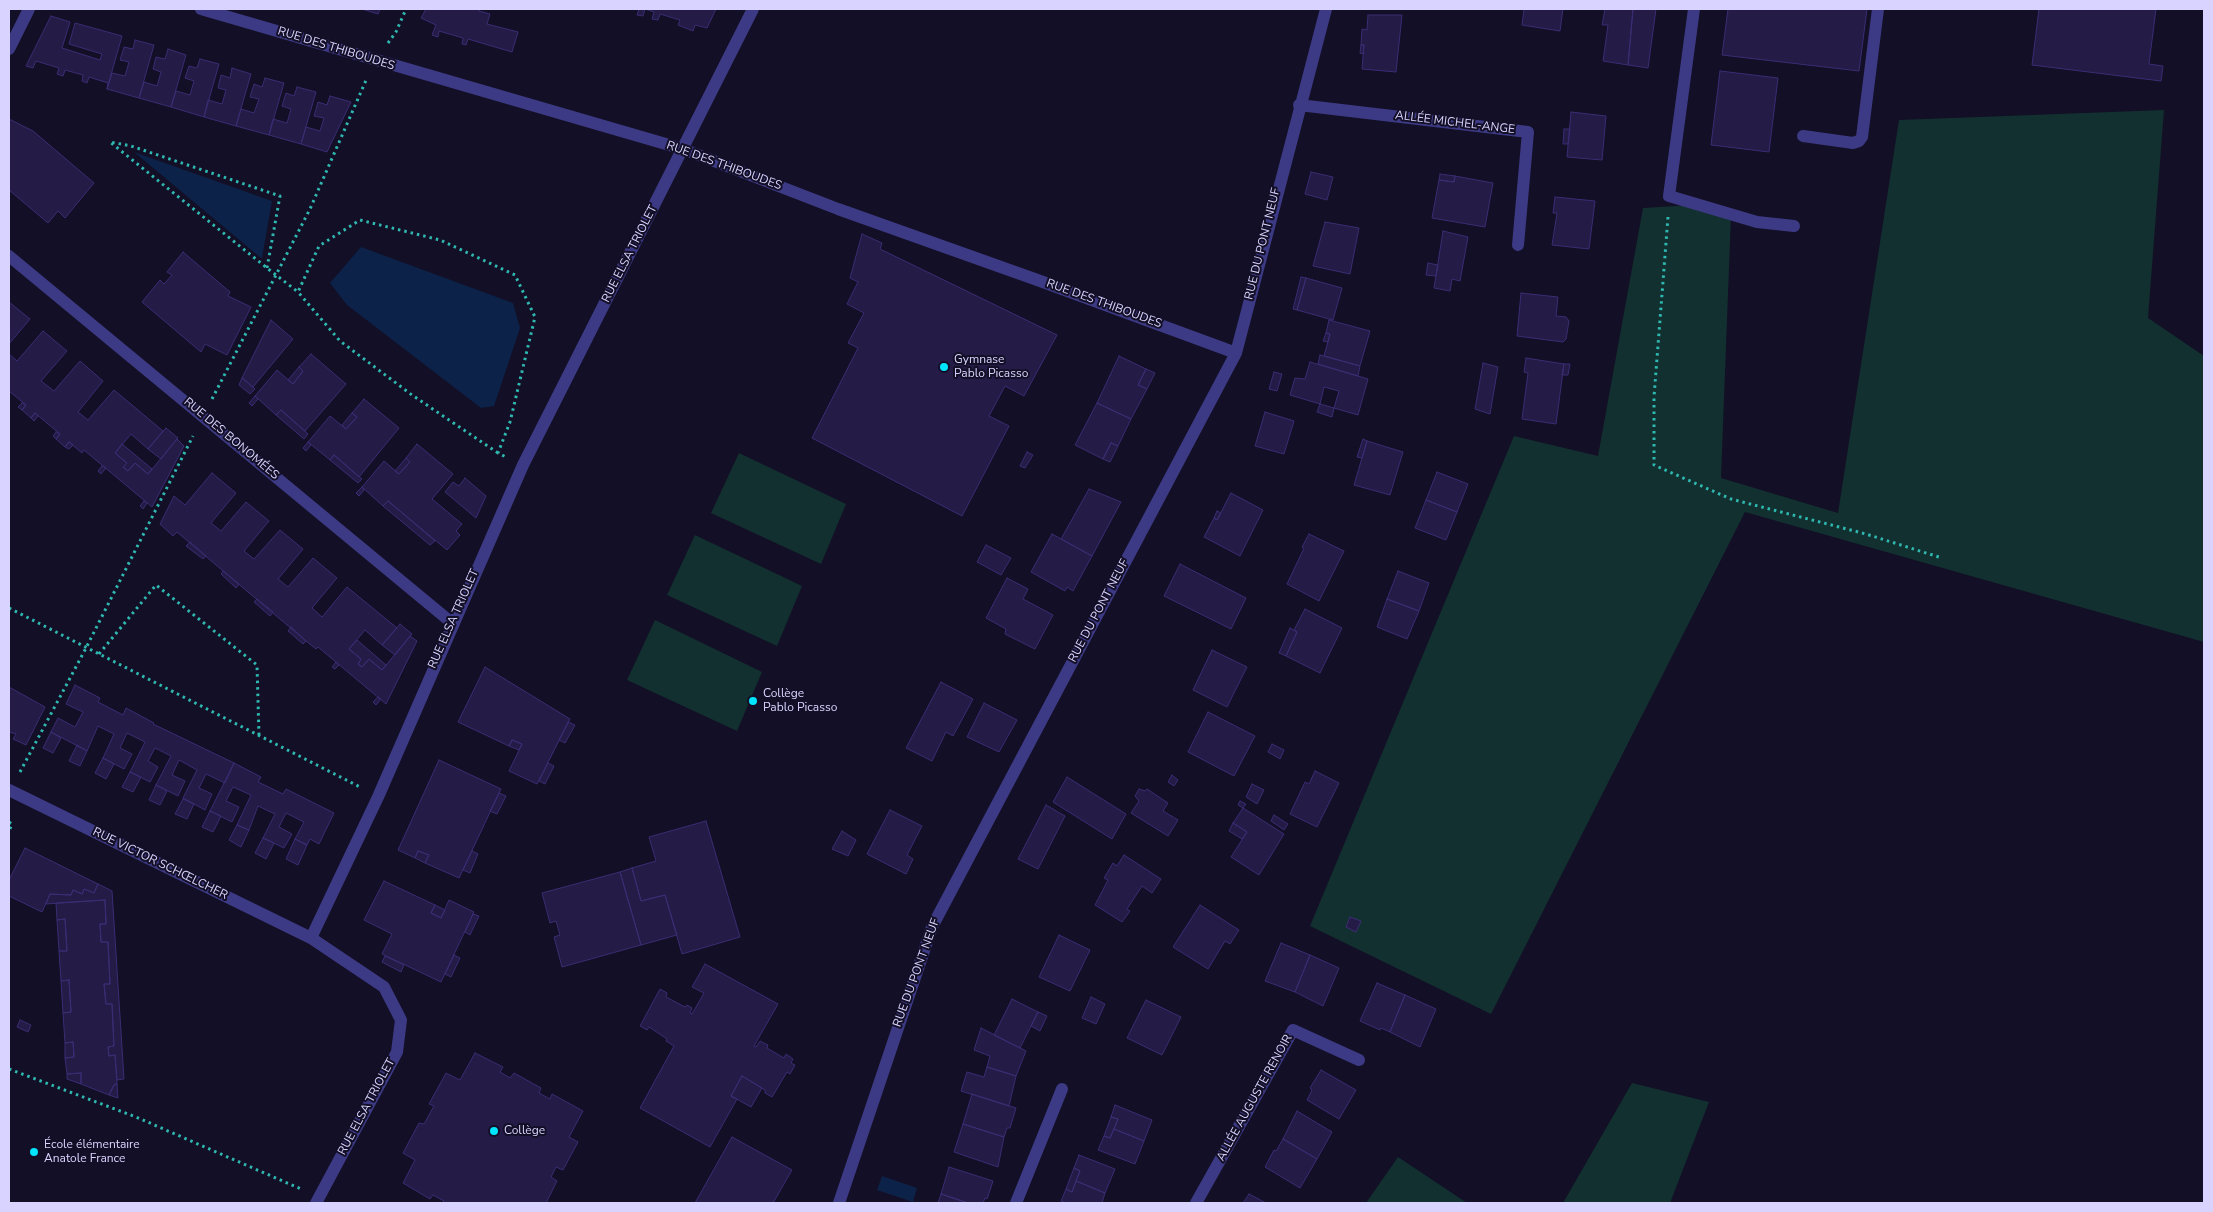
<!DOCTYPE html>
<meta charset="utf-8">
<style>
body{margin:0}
#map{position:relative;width:2213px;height:1212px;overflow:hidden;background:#130f26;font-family:"Nunito Sans",sans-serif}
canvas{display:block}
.frame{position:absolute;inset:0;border:10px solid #d9d4ff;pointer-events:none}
</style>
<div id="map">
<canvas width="2213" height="1212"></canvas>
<div class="frame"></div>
</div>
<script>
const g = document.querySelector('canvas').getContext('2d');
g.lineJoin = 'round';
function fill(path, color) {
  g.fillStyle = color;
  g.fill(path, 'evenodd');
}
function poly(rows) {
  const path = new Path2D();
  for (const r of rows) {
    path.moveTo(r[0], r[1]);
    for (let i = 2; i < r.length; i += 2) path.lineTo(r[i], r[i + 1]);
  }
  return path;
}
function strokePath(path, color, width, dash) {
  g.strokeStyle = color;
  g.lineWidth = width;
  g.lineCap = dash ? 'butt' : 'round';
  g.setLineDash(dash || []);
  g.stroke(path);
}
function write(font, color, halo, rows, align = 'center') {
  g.font = font + ' "Nunito Sans",sans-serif';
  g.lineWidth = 4;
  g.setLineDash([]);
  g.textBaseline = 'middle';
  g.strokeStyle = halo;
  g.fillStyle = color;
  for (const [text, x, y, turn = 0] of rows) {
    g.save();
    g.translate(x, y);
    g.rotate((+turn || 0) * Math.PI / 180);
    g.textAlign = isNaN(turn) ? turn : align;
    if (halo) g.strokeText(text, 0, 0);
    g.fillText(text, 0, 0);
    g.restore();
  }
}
fill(poly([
 [2164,110,2148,318,2204,356,2204,642,1745,512,1491,1014,1310,926,1514,436,1598,456,1643,208,1693,205,1731,215,1721,478,1838,513,1899,120],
 [739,453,846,504,821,564,711,513],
 [695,535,802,586,777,646,667,595],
 [655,620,762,672,737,731,627,680],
 [1632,1083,1709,1102,1670,1203,1563,1203],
 [1398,1157,1467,1203,1366,1203]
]), '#12302f');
fill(poly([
 [134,152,272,201,262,258,261,258],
 [361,247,513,303,520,328,494,406,481,408,347,305,330,283],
 [882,1176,917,1188,913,1202,877,1190]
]), '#0c2248');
const building = poly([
 [362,9,380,9,378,14,362,9],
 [426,9,480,9,479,11,490,14,487,24,518,32,512,52,468,39,466,45,462,44,463,38,439,31,438,37,432,35,436,25,421,18,426,9],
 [639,9,716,9,707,28,695,25,693,31,678,25,680,20,660,14,658,20,652,19,654,12,645,9,643,16,637,15,639,9],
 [1524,9,1563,9,1560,31,1522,25,1524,9],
 [1605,9,1633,9,1628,65,1603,61,1608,25,1602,25,1605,9],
 [1633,9,1656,9,1648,68,1628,65,1633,9],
 [1728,9,1867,9,1859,71,1722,55,1728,9],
 [2039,9,2156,9,2149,64,2163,66,2161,81,2032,65,2039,9],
 [1368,15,1402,15,1396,72,1362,69,1364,45,1361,45,1362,29,1367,30,1368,15],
 [51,16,70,22,62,48,100,60,102,54,69,44,75,23,122,36,107,89,108,83,89,77,87,83,82,81,83,75,65,70,63,76,57,74,59,68,36,61,33,68,26,66,51,16],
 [135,40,154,45,139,98,107,89,112,73,125,76,129,62,120,60,124,47,133,49,135,40],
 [1361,45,1364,45,1363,54,1360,53,1361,45],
 [168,49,186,55,171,107,139,98,144,82,157,86,161,72,153,69,156,57,165,59,168,49],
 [200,59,219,64,204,117,171,107,176,91,190,95,194,81,185,78,189,66,197,68,200,59],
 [232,68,251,74,236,126,204,117,208,100,222,104,226,90,218,88,221,75,230,78,232,68],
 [1720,71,1778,78,1769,152,1711,145,1720,71],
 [265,78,284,83,269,135,236,126,241,109,254,113,259,99,250,97,254,84,262,87,265,78],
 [297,87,316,92,301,144,269,135,273,119,287,123,291,109,282,106,286,93,294,96,297,87],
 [330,96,351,102,327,152,301,144,306,127,320,131,324,118,314,116,318,102,327,105,330,96],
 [1571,112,1606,116,1602,160,1567,157,1571,112],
 [9,119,33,131,94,183,65,218,58,211,48,223,9,190,9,119],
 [1564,129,1570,129,1568,144,1563,144,1564,129],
 [1311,172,1333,177,1327,200,1305,194,1311,172],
 [1440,174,1455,176,1454,182,1439,180,1440,174],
 [1455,176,1493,183,1485,227,1432,218,1439,180,1454,182,1455,176],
 [1555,197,1595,201,1589,249,1552,245,1557,213,1553,213,1555,197],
 [1325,222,1359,228,1350,274,1313,266,1325,222],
 [1443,231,1468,237,1460,281,1452,279,1450,291,1434,288,1443,231],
 [862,234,882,243,880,249,1057,335,1024,396,1005,386,989,416,1009,426,962,516,812,438,858,348,848,343,864,313,847,304,858,282,850,278,862,234],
 [183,252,230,292,228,296,251,307,227,355,205,344,201,352,142,302,160,280,164,284,172,275,167,272,183,252],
 [1428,263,1438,265,1436,276,1426,275,1428,263],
 [1301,277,1306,278,1297,310,1293,309,1301,277],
 [1306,278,1342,288,1333,320,1297,310,1306,278],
 [1521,293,1558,297,1556,316,1566,317,1569,321,1566,339,1563,342,1517,336,1521,293],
 [9,302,30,319,9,344,9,302],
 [271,320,293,339,253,387,242,378,271,320],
 [1329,320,1370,331,1360,366,1324,356,1330,334,1326,333,1329,320],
 [43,331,67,351,41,381,54,391,80,361,103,381,78,412,88,420,114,390,163,431,148,449,131,434,115,453,127,463,123,467,128,471,135,463,148,474,177,439,184,446,152,507,84,450,82,453,69,442,65,447,56,439,60,434,35,413,31,418,22,410,26,405,9,391,9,354,17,361,43,331],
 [1326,333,1330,334,1328,342,1323,341,1326,333],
 [311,354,346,384,305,431,281,410,276,415,255,396,277,370,293,384,303,371,299,367,311,354],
 [1320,355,1360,366,1358,376,1318,364,1320,355],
 [1119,356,1146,369,1138,385,1147,389,1131,419,1097,403,1119,356],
 [1526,358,1564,364,1556,424,1522,419,1528,373,1524,372,1526,358],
 [1310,362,1368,379,1358,415,1334,408,1339,391,1324,387,1320,404,1290,395,1295,378,1305,379,1310,362],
 [1483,363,1498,367,1490,414,1475,409,1483,363],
 [1564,364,1570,364,1568,375,1562,375,1564,364],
 [299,367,303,371,293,384,288,380,299,367],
 [1146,369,1155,373,1147,389,1138,385,1146,369],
 [1274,372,1282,374,1277,391,1269,389,1274,372],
 [242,378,255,389,250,394,239,385,242,378],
 [255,396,258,399,252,406,249,403,255,396],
 [364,399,399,428,359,477,334,455,330,460,308,442,330,416,346,429,357,417,352,413,364,399],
 [22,403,26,405,22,410,18,407,22,403],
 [1097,403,1131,419,1118,446,1111,443,1103,459,1075,445,1097,403],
 [1320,404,1334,408,1332,417,1317,412,1320,404],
 [281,410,308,434,304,439,276,415,281,410],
 [1265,412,1294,421,1284,454,1255,446,1265,412],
 [35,413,38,416,34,421,31,418,35,413],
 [352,413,357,417,346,429,342,425,352,413],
 [166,428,178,438,161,459,148,449,166,428],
 [56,432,60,434,56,439,53,436,56,432],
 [1363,439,1367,441,1362,458,1357,457,1363,439],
 [1367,441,1403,452,1390,495,1354,485,1367,441],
 [69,442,73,445,69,449,65,447,69,442],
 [308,442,311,445,306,451,303,448,308,442],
 [1111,443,1118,446,1110,462,1103,459,1111,443],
 [122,444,152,469,148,474,135,463,128,471,123,467,127,463,115,453,122,444],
 [417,444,453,474,432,499,462,524,456,531,460,535,447,550,388,501,383,506,362,487,384,461,399,474,410,462,406,458,417,444],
 [1027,452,1033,455,1025,468,1020,466,1027,452],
 [334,455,362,479,358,483,330,460,334,455],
 [406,458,410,462,399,474,395,471,406,458],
 [102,466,106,468,101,474,98,471,102,466],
 [1437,472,1468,484,1457,512,1426,500,1437,472],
 [212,473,236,493,211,523,221,531,246,502,269,521,244,551,254,559,280,530,303,549,278,579,288,587,313,558,337,578,312,608,322,617,347,587,397,628,382,645,365,630,349,649,361,659,358,664,362,667,369,659,382,670,410,636,417,641,386,704,318,647,316,649,306,641,177,532,173,536,160,524,174,496,185,505,212,473],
 [465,478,486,496,476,518,445,492,453,482,459,486,465,478],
 [362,487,364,490,359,496,356,493,362,487],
 [1089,489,1121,502,1092,556,1061,539,1089,489],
 [1231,493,1263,510,1240,556,1204,537,1214,518,1217,520,1231,493],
 [1426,500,1457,512,1446,540,1415,528,1426,500],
 [144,501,147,503,143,509,140,506,144,501],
 [388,501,435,541,430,545,383,506,388,501],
 [1217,511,1221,513,1217,520,1214,518,1217,511],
 [1052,534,1092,556,1073,591,1067,587,1065,591,1031,572,1052,534],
 [1309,534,1344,551,1319,601,1287,584,1304,548,1302,547,1309,534],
 [190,542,206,556,203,559,186,546,190,542],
 [986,545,1011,558,1001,575,977,562,986,545],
 [1180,564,1246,598,1231,629,1164,596,1180,564],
 [223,571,239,584,236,588,221,574,223,571],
 [1398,571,1429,583,1419,611,1387,599,1398,571],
 [1007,578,1028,589,1023,599,1053,615,1035,649,1005,634,1006,629,986,618,1007,578],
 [257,599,273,612,270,616,254,602,257,599],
 [1387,599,1419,611,1407,639,1377,627,1387,599],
 [1305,609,1342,628,1320,673,1286,656,1297,632,1294,630,1305,609],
 [400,624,412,634,395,655,382,645,400,624],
 [291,627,306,641,303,644,288,631,291,627],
 [1290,628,1297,632,1286,656,1279,653,1290,628],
 [357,640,386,665,382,670,369,659,362,667,358,664,361,659,349,649,357,640],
 [1212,650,1247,667,1227,707,1193,690,1212,650],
 [336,662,339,665,335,669,332,667,336,662],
 [485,667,570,719,537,784,509,771,522,744,512,740,509,746,458,722,485,667],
 [941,682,973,699,953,736,946,732,932,761,906,748,941,682],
 [75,685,100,698,98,702,123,715,126,708,154,723,153,724,234,763,225,783,206,774,199,788,212,794,205,810,183,798,197,770,179,760,172,775,185,781,178,796,156,785,171,756,155,748,148,761,158,767,150,782,130,772,145,742,127,733,120,748,132,754,124,769,103,758,114,734,98,726,87,751,51,732,58,718,75,727,83,712,66,704,75,685],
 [9,687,45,707,26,745,13,739,16,734,9,732,9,687],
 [378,697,381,699,376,705,373,702,378,697],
 [984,703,1017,720,999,752,967,737,984,703],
 [1208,712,1255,736,1234,776,1188,752,1208,712],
 [568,722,575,725,565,743,559,740,568,722],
 [51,732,61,738,53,753,43,748,51,732],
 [512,740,522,744,519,750,509,746,512,740],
 [1272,744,1284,750,1280,759,1268,752,1272,744],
 [77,745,87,751,80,766,69,761,77,745],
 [103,758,114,764,106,779,95,773,103,758],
 [439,760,501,789,459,878,425,863,429,855,418,851,415,858,398,850,439,760],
 [234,763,261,777,258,782,283,794,286,789,334,813,319,844,310,839,307,845,295,839,304,822,286,813,279,827,292,834,284,848,263,838,275,814,258,806,249,830,237,825,251,795,233,787,226,801,239,807,232,822,210,811,234,763],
 [548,763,554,766,545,784,539,781,548,763],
 [1315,771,1339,783,1317,827,1290,814,1305,782,1309,784,1315,771],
 [130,772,141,777,133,792,122,787,130,772],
 [1172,775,1178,780,1174,786,1168,782,1172,775],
 [1067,777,1126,814,1112,839,1053,802,1067,777],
 [1252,784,1264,790,1257,804,1246,797,1252,784],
 [156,785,167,791,160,805,149,800,156,785],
 [1139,789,1145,791,1147,789,1168,803,1163,811,1178,820,1168,836,1131,813,1139,801,1135,796,1139,789],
 [499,793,506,796,497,814,490,811,499,793],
 [183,799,194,804,187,819,175,814,183,799],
 [1240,801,1246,804,1243,808,1238,805,1240,801],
 [1046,805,1065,816,1038,869,1018,859,1046,805],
 [1243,808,1284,834,1259,875,1231,857,1247,832,1233,823,1243,808],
 [890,810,922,826,907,855,913,859,906,874,867,854,890,810],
 [210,811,221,816,213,832,202,827,210,811],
 [1274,815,1288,824,1284,830,1271,821,1274,815],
 [706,821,740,937,682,954,665,895,641,901,632,868,656,861,649,837,706,821],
 [1233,823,1247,832,1242,839,1229,831,1233,823],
 [237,825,249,830,241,847,229,840,237,825],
 [842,831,856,840,848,856,832,849,842,831],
 [263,838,274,843,266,859,255,853,263,838],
 [295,839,307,845,298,865,286,859,295,839],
 [25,848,98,884,94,893,84,889,82,894,73,890,71,895,50,894,42,912,9,896,9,880,25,848],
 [418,851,429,855,425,863,415,858,418,851],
 [472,851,478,854,470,873,463,870,472,851],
 [1124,855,1161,879,1152,893,1142,886,1127,909,1130,911,1122,922,1095,905,1108,880,1104,878,1113,863,1117,866,1124,855],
 [632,868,641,901,665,895,677,935,641,945,620,872,632,868],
 [620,872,641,945,562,967,554,937,560,935,556,921,550,923,542,893,620,872],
 [384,881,435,905,431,913,441,918,449,900,474,912,441,982,382,954,392,934,364,920,384,881],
 [98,884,112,891,124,1079,117,1080,115,1055,109,1056,108,1047,114,1046,112,1004,106,1004,104,984,110,984,108,942,101,942,100,924,106,924,105,900,46,904,50,894,71,895,73,890,82,894,84,889,94,893,98,884],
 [105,900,106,924,100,924,101,942,108,942,110,984,104,984,106,1004,112,1004,114,1046,108,1047,109,1056,115,1055,117,1084,114,1085,109,1095,81,1084,81,1073,67,1074,65,1058,74,1057,73,1042,65,1043,63,1013,71,1012,69,980,61,981,59,951,67,951,65,919,57,920,56,903,105,900],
 [435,905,445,910,441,918,431,913,435,905],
 [1200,905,1239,930,1230,944,1225,941,1208,969,1173,947,1200,905],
 [473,914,479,916,470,935,465,932,473,914],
 [1350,917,1361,921,1356,932,1346,927,1350,917],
 [65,919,67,951,59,951,57,920,65,919],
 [1059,935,1090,950,1070,991,1039,977,1059,935],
 [1281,943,1310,955,1295,992,1265,981,1281,943],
 [454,955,460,958,451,977,445,974,454,955],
 [1310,955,1339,968,1323,1006,1295,992,1310,955],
 [385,956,404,965,401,972,382,962,385,956],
 [705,964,778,1004,754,1046,756,1047,760,1041,768,1045,767,1048,784,1058,786,1054,793,1059,791,1063,795,1065,790,1074,787,1072,772,1097,765,1093,765,1090,742,1076,731,1096,737,1099,710,1147,640,1108,674,1046,666,1041,667,1039,649,1027,647,1030,640,1026,660,989,667,993,666,997,685,1007,687,1005,692,1008,690,1013,692,1014,704,993,692,987,705,964],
 [69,980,71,1012,63,1013,61,981,69,980],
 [1377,983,1405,995,1390,1032,1381,1028,1380,1030,1360,1021,1377,983],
 [1405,995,1436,1009,1420,1047,1390,1032,1405,995],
 [1091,997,1105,1004,1096,1024,1082,1018,1091,997],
 [1012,999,1038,1012,1020,1048,994,1035,1012,999],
 [1146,1000,1181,1017,1162,1055,1127,1038,1146,1000],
 [1038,1012,1047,1016,1040,1031,1031,1026,1038,1012],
 [20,1020,31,1025,28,1032,17,1027,20,1020],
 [981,1028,1026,1051,1016,1076,987,1067,990,1056,974,1050,981,1028],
 [73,1042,74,1057,65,1058,65,1043,73,1042],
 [475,1053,503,1067,500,1072,510,1078,514,1073,541,1088,539,1093,550,1099,552,1094,583,1111,569,1137,578,1142,563,1170,556,1167,551,1177,557,1181,546,1203,442,1203,444,1201,433,1195,430,1199,403,1183,415,1160,403,1153,419,1123,424,1124,434,1106,429,1104,446,1073,460,1080,475,1053],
 [987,1067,1016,1076,1009,1106,961,1091,967,1072,984,1077,987,1067],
 [1321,1070,1356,1090,1339,1119,1307,1100,1312,1090,1310,1088,1321,1070],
 [81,1073,81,1084,67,1079,67,1074,81,1073],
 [742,1076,762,1088,751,1107,731,1096,742,1076],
 [117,1084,118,1098,109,1095,114,1085,117,1084],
 [972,1094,1016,1108,1010,1128,1007,1128,1004,1137,963,1124,972,1094],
 [1115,1105,1152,1120,1144,1141,1114,1129,1118,1119,1111,1117,1115,1105],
 [1297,1111,1332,1132,1317,1159,1283,1139,1297,1111],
 [1111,1117,1118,1119,1110,1138,1104,1136,1111,1117],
 [963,1124,1004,1137,998,1167,954,1152,963,1124],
 [1114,1129,1144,1141,1135,1164,1098,1150,1104,1136,1110,1138,1114,1129],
 [732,1137,792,1170,773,1203,695,1203,732,1137],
 [1283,1139,1317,1159,1300,1188,1265,1167,1274,1150,1276,1151,1283,1139],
 [1079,1155,1115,1169,1105,1193,1076,1181,1080,1171,1074,1168,1079,1155],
 [949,1167,993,1181,987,1199,985,1198,983,1203,968,1203,941,1194,949,1167],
 [1074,1168,1080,1171,1072,1192,1066,1189,1074,1168],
 [1076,1181,1105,1193,1102,1203,1066,1203,1061,1201,1066,1189,1072,1192,1076,1181],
 [941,1194,968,1203,938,1203,941,1194],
 [1249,1194,1266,1203,1243,1203,1249,1194]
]);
fill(building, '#241b47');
strokePath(building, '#3b2d73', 1);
strokePath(poly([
 [388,43,396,32,406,9],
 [1668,217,1654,397,1654,465,1731,499,1866,534,1942,558],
 [267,268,280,196,131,146,110,142,267,268,298,292],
 [212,399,310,209,367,78],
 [498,453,412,395,340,341,298,292,319,246,360,220,440,240,515,275,535,317,510,422,498,453,506,457],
 [9,608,360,787],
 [99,654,156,585,257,665,259,736],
 [20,772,86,648,193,436],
 [9,822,12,824,9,831],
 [9,1069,136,1117,301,1189]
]), '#2fb8b0', 3, [2.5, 4]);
strokePath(poly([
 [1694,9,1669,196,1757,222,1794,226],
 [1803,136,1853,143,1859,141,1862,137,1878,9]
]), '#3d3a85', 12);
strokePath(poly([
 [201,9,683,149,838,209,1043,282,1236,353],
 [9,49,29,9],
 [1299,105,1528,132,1518,245],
 [9,256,452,623],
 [9,790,311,938,384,987,401,1020,397,1052,316,1203],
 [311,938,378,797,523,465,753,9],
 [839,1203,932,927,1236,353,1326,9],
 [1016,1203,1062,1089],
 [1196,1203,1293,1030,1359,1060]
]), '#3d3a85', 12);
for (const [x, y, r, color] of [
 [944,367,5,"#00e5ff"],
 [753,701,5,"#00e5ff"],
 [494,1131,5,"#00e5ff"],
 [34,1152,5,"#00e5ff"]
]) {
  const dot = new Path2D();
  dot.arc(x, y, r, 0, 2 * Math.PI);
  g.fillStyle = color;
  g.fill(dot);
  strokePath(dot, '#130f26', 2);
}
write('12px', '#d9d4ff', '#130f26', [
 ["RUE DES THIBOUDES",336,49,17],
 ["ALLÉE MICHEL-ANGE",1455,123,7],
 ["RUE DES THIBOUDES",724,166,20],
 ["RUE DU PONT NEUF",1263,244,-76],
 ["RUE ELSA TRIOLET",630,254,-63],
 ["RUE DES THIBOUDES",1104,304,20],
 ["RUE DES BONOMÉES",231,439,40],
 ["RUE DU PONT NEUF",1099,611,-62],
 ["RUE ELSA TRIOLET",454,619,-66],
 ["RUE VICTOR SCHŒLCHER",160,864,26],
 ["RUE DU PONT NEUF",917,973,-70],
 ["ALLÉE AUGUSTE RENOIR",1255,1098,-61],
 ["RUE ELSA TRIOLET",367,1107,-62]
]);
write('12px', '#d9d4ff', '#130f26', [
 ["Gymnase",954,360],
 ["Pablo Picasso",954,374],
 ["Collège",763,694],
 ["Pablo Picasso",763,708],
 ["Collège",504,1131],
 ["École élémentaire",44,1145],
 ["Anatole France",44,1159]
], 'left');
</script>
